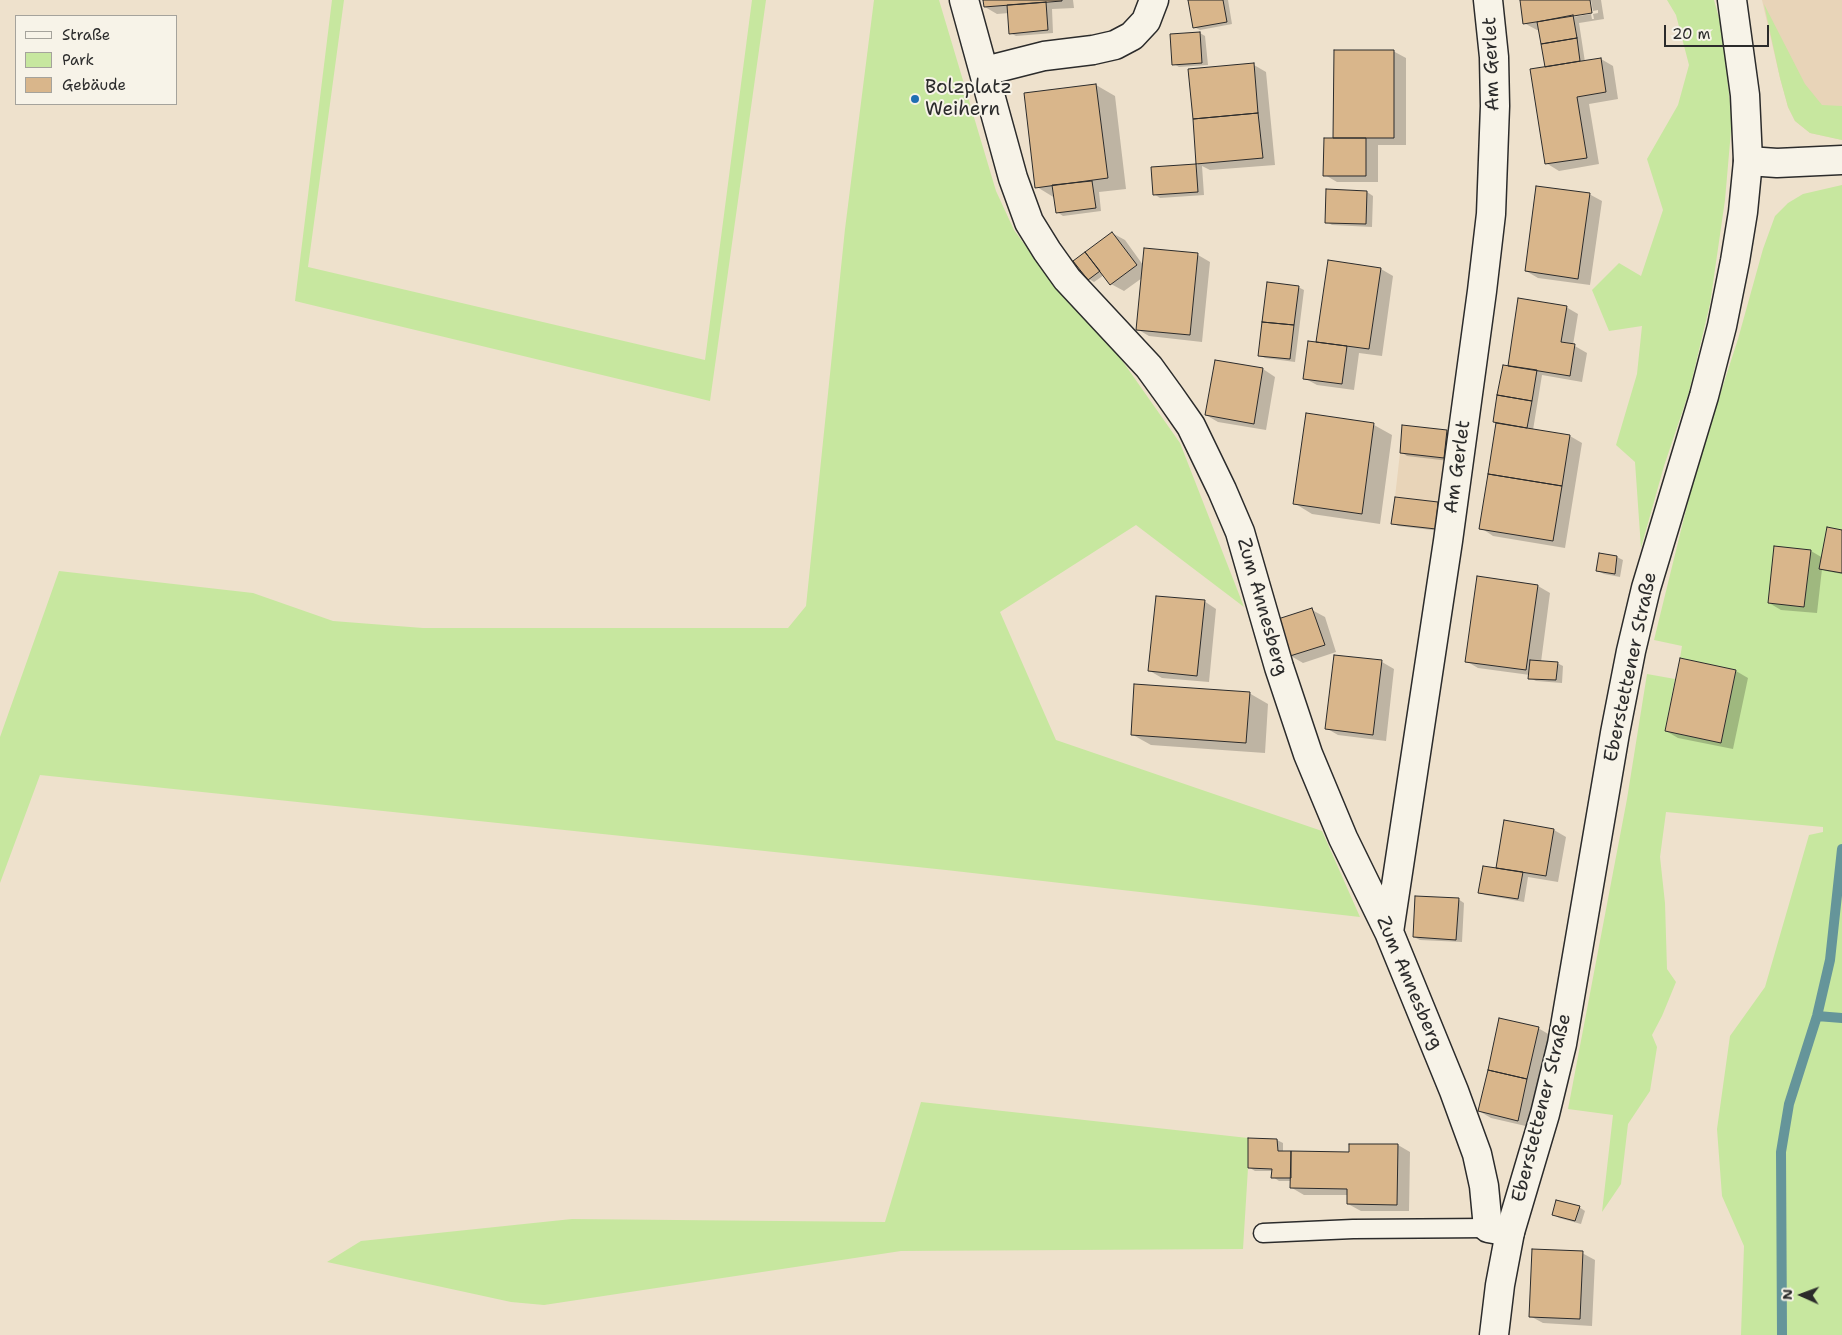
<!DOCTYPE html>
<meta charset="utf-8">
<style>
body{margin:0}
#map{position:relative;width:1842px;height:1335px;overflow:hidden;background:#eee1cc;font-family:"Shantell Sans",sans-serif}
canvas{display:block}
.legend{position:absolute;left:15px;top:15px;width:162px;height:90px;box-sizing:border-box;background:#f7f3e8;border:1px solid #a5a39c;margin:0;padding:6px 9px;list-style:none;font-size:15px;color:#2b2b2b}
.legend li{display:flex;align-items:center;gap:10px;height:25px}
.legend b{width:25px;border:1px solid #a5a39c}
.north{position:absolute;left:1777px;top:1270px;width:50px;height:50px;-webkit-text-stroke:4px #f7f3e8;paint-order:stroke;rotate:272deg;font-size:14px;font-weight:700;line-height:20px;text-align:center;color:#2b2b2b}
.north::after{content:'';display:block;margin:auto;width:18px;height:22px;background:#2b2b2b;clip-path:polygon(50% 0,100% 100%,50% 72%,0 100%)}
.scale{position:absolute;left:1664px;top:25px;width:105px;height:22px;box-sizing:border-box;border:2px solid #2b2b2b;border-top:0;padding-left:6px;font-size:15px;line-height:18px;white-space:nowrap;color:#2b2b2b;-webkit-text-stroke:4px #f7f3e8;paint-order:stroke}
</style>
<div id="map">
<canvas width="1842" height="1335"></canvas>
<ul class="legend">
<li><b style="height:6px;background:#f7f3e8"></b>Straße</li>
<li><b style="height:14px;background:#c7e79f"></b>Park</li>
<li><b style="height:14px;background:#d9b68b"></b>Gebäude</li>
</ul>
<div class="north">N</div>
<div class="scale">20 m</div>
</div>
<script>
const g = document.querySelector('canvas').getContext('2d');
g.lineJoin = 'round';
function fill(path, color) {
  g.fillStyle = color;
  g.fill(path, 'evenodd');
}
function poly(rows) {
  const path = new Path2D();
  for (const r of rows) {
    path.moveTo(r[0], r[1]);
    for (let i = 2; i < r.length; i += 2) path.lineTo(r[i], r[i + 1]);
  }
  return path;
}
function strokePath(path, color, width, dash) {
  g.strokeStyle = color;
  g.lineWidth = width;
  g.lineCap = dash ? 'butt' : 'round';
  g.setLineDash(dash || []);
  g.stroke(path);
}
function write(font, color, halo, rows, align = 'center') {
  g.font = font + ' "Shantell Sans",sans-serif';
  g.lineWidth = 4;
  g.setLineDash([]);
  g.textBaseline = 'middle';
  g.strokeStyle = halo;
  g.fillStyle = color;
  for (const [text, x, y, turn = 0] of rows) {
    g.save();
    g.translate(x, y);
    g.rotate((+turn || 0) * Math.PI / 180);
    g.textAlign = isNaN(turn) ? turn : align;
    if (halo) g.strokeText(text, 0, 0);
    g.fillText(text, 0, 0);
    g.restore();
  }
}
fill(poly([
 [1762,0,1842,0,1842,140,1810,133,1795,121,1788,107,1780,78],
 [1400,453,1444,458,1438,502,1395,497]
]), '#e8d4b8');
fill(poly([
 [332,0,344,0,308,267,705,360,752,0,766,0,710,401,295,301],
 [874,0,939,0,996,191,1014,230,1038,263,1114,349,1180,443,1244,607,1136,525,1000,612,1056,740,1322,831,1360,917,946,870,40,775,0,883,0,737,59,571,253,593,333,621,423,628,788,628,806,606,845,229],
 [1667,0,1714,0,1721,25,1732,119,1725,200,1710,304,1689,392,1664,466,1641,548,1635,462,1616,445,1637,374,1642,326,1609,331,1592,290,1619,263,1641,276,1663,210,1647,159,1678,105,1689,65,1676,15],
 [1764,4,1805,84,1822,105,1842,106,1842,140,1810,133,1795,121,1788,107,1780,78],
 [1842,185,1842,1335,1741,1335,1744,1246,1722,1196,1717,1129,1730,1036,1765,987,1809,835,1823,832,1823,827,1666,812,1660,857,1665,903,1667,969,1676,982,1662,1016,1652,1035,1657,1047,1650,1091,1628,1124,1621,1184,1602,1212,1613,1115,1568,1109,1627,799,1647,674,1675,679,1665,731,1721,743,1736,670,1680,658,1682,646,1654,640,1696,469,1738,339,1763,249,1775,216,1788,203,1803,194],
 [921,1102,1248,1138,1248,1168,1243,1249,901,1251,544,1305,511,1302,327,1262,361,1241,572,1219,885,1222]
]), '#c7e79f');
fill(poly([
 [985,0,1073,0,1074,8,1052,9,1053,33,1016,36,1010,33,1009,13,997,14,985,7],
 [1189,0,1228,0,1232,24,1200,30,1194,27],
 [1521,0,1589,0,1571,15,1573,17,1591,14,1592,19,1594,19,1593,14,1598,13,1598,10,1593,11,1591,0,1601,0,1604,19,1579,23,1585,62,1601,59,1613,66,1618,99,1589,104,1599,164,1559,171,1546,163,1546,68,1539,30,1537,30,1524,23],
 [1200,33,1205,36,1208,65,1179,67,1174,64],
 [1393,51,1406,58,1406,145,1378,145,1378,182,1337,182,1325,175,1335,139],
 [1254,65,1266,72,1275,165,1210,170,1202,166,1204,195,1160,198,1154,194,1153,168,1198,165,1189,70],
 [1096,85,1115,96,1126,189,1099,192,1101,211,1063,216,1057,212,1055,198,1037,187],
 [1367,192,1373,196,1372,227,1332,225,1327,222],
 [1589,194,1602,201,1590,285,1538,278,1526,271],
 [1112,233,1125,240,1143,265,1198,255,1210,262,1202,342,1149,336,1137,329,1142,278,1124,291,1111,284,1104,275,1094,282,1089,279],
 [1329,262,1381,269,1393,276,1382,356,1359,353,1354,390,1317,385,1304,378,1317,344],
 [1298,287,1304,290,1295,362,1265,358,1259,355],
 [1566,307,1578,314,1573,345,1587,353,1582,382,1542,375,1533,430,1570,436,1582,443,1565,548,1493,536,1481,528,1498,424,1494,422,1514,368],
 [1216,361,1263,369,1275,377,1266,430,1218,422,1206,415],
 [1307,415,1374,425,1392,435,1380,524,1312,514,1294,503],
 [1446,431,1452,434,1449,461,1407,456,1401,452],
 [1438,503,1444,507,1441,531,1398,526,1393,523],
 [1842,531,1842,574,1826,571,1822,569,1817,613,1781,610,1769,603,1811,551,1823,558],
 [1601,554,1617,557,1623,560,1620,577,1604,574,1598,571],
 [1538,586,1550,593,1541,662,1557,663,1563,666,1562,683,1536,681,1530,678,1530,675,1478,668,1466,661],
 [1204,601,1216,609,1209,682,1162,678,1150,671],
 [1312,610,1325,617,1336,652,1303,663,1291,656],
 [1335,656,1382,662,1394,669,1386,741,1338,735,1326,728],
 [1681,659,1736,671,1748,678,1733,749,1678,738,1666,731],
 [1249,693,1268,704,1265,753,1151,745,1133,735],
 [1554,830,1566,837,1558,882,1528,877,1524,902,1485,895,1480,892,1502,870],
 [1458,899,1464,903,1462,942,1420,940,1414,937],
 [1538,1028,1550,1035,1530,1127,1491,1118,1479,1111],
 [1250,1140,1277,1140,1283,1143,1283,1152,1350,1153,1398,1145,1410,1152,1409,1211,1361,1211,1348,1204,1348,1195,1304,1195,1292,1188,1292,1181,1279,1181,1273,1177,1273,1171,1255,1171,1250,1168],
 [1579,1207,1585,1211,1581,1224,1559,1218,1553,1214],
 [1582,1253,1595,1260,1592,1326,1543,1323,1530,1316]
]), '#0003');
strokePath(poly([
 [1817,1016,1842,1018],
 [1782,1335,1781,1152,1789,1104,1817,1016,1830,960,1842,849]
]), '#65959a', 10);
const building = poly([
 [983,0,1062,0,1062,1,984,7,983,0],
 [1188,0,1223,0,1227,22,1193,28,1188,0],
 [1520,0,1590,0,1592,13,1523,24,1520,0],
 [1046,2,1048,30,1009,34,1007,5,1046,2],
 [1573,15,1577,38,1541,44,1537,22,1573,15],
 [1200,32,1202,63,1172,65,1170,34,1200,32],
 [1577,38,1580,61,1545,67,1541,44,1577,38],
 [1334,50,1394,50,1394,138,1333,138,1334,50],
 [1601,58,1606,92,1577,97,1587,158,1545,164,1530,69,1601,58],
 [1254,63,1258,113,1193,119,1188,69,1254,63],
 [1096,84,1108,178,1035,188,1024,93,1096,84],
 [1258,113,1263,158,1196,164,1193,119,1258,113],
 [1324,138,1366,138,1366,176,1323,176,1324,138],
 [1196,164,1198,192,1153,195,1151,167,1196,164],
 [1092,181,1096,208,1056,213,1052,185,1092,181],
 [1536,186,1590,193,1578,279,1525,271,1536,186],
 [1326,189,1367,191,1366,224,1325,223,1326,189],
 [1112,232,1137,265,1110,285,1085,252,1112,232],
 [1144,248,1198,253,1190,335,1136,330,1144,248],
 [1085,252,1100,271,1088,280,1073,261,1085,252],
 [1328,260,1381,268,1369,349,1316,342,1328,260],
 [1267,282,1299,286,1294,325,1262,322,1267,282],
 [1518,298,1567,306,1561,342,1575,344,1570,376,1508,366,1518,298],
 [1262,322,1294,325,1290,359,1258,356,1262,322],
 [1308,341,1347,346,1342,384,1303,379,1308,341],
 [1215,360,1263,368,1254,424,1205,415,1215,360],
 [1503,365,1537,370,1532,401,1497,395,1503,365],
 [1497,395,1532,401,1527,428,1493,422,1497,395],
 [1306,413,1374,423,1362,514,1293,504,1306,413],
 [1496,423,1570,435,1562,486,1488,474,1496,423],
 [1402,425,1447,430,1444,458,1400,453,1402,425],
 [1488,474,1562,486,1553,541,1479,529,1488,474],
 [1395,497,1438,502,1436,529,1391,524,1395,497],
 [1827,527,1842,530,1842,573,1819,569,1827,527],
 [1774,546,1811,550,1804,607,1768,603,1774,546],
 [1599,553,1617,556,1615,574,1596,571,1599,553],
 [1477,576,1538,585,1526,670,1465,662,1477,576],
 [1156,596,1205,600,1197,676,1148,671,1156,596],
 [1312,608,1325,645,1290,656,1278,619,1312,608],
 [1334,655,1382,660,1373,735,1325,729,1334,655],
 [1680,658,1736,670,1721,743,1665,731,1680,658],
 [1530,660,1558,662,1556,680,1528,679,1530,660],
 [1134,684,1250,692,1246,743,1131,735,1134,684],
 [1504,820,1554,829,1546,876,1496,868,1504,820],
 [1483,866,1523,872,1518,899,1478,893,1483,866],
 [1415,896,1459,898,1456,940,1413,937,1415,896],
 [1499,1018,1539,1027,1527,1079,1488,1070,1499,1018],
 [1488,1070,1527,1079,1518,1121,1478,1111,1488,1070],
 [1248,1138,1277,1139,1278,1151,1291,1151,1291,1178,1271,1178,1272,1169,1248,1168,1248,1138],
 [1349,1144,1398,1144,1397,1205,1347,1204,1347,1189,1290,1188,1291,1151,1349,1152,1349,1144],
 [1556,1200,1580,1206,1575,1221,1552,1215,1556,1200],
 [1532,1249,1583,1251,1580,1319,1529,1317,1532,1249]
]);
fill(building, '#d9b68b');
strokePath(building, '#2b2b2b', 1);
const service = poly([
 [1263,1233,1353,1229,1488,1228]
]);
const minor = poly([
 [964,0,1013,178,1029,222,1047,251,1067,279,1149,367,1170,396,1191,426,1222,490,1240,532,1279,667,1308,754,1343,838,1389,932,1454,1091,1477,1154,1484,1186,1488,1228,1510,1232],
 [985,71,1044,56,1093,50,1115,45,1132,36,1146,21,1154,0],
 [1748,161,1777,163,1842,160],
 [1389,932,1448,541,1482,291,1491,214,1495,106,1494,57,1488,0]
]);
const secondary = poly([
 [1494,1335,1500,1285,1510,1232,1545,1114,1562,1044,1615,733,1631,651,1646,588,1704,396,1722,326,1735,261,1743,212,1748,161,1745,95,1732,0]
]);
strokePath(service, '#2b2b2b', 21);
strokePath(minor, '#2b2b2b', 31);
strokePath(secondary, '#2b2b2b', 31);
strokePath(service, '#f7f3e8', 18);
strokePath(minor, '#f7f3e8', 28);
strokePath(secondary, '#f7f3e8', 28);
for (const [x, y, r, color] of [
 [915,99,5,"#1f6fb2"]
]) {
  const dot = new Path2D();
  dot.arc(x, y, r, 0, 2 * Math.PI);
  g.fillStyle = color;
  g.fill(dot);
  strokePath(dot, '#f7f3e8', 2);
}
write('19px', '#2b2b2b', '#f7f3e8', [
 ["Am Gerlet",1492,64,-92],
 ["Am Gerlet",1458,467,-82],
 ["Zum Annesberg",1262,607,74],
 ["Eberstettener Straße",1631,667,-78],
 ["Zum Annesberg",1409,983,67],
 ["Eberstettener Straße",1542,1108,-76]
]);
write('19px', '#2b2b2b', '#f7f3e8', [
 ["Bolzplatz",925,88],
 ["Weihern",925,110]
], 'left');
</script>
